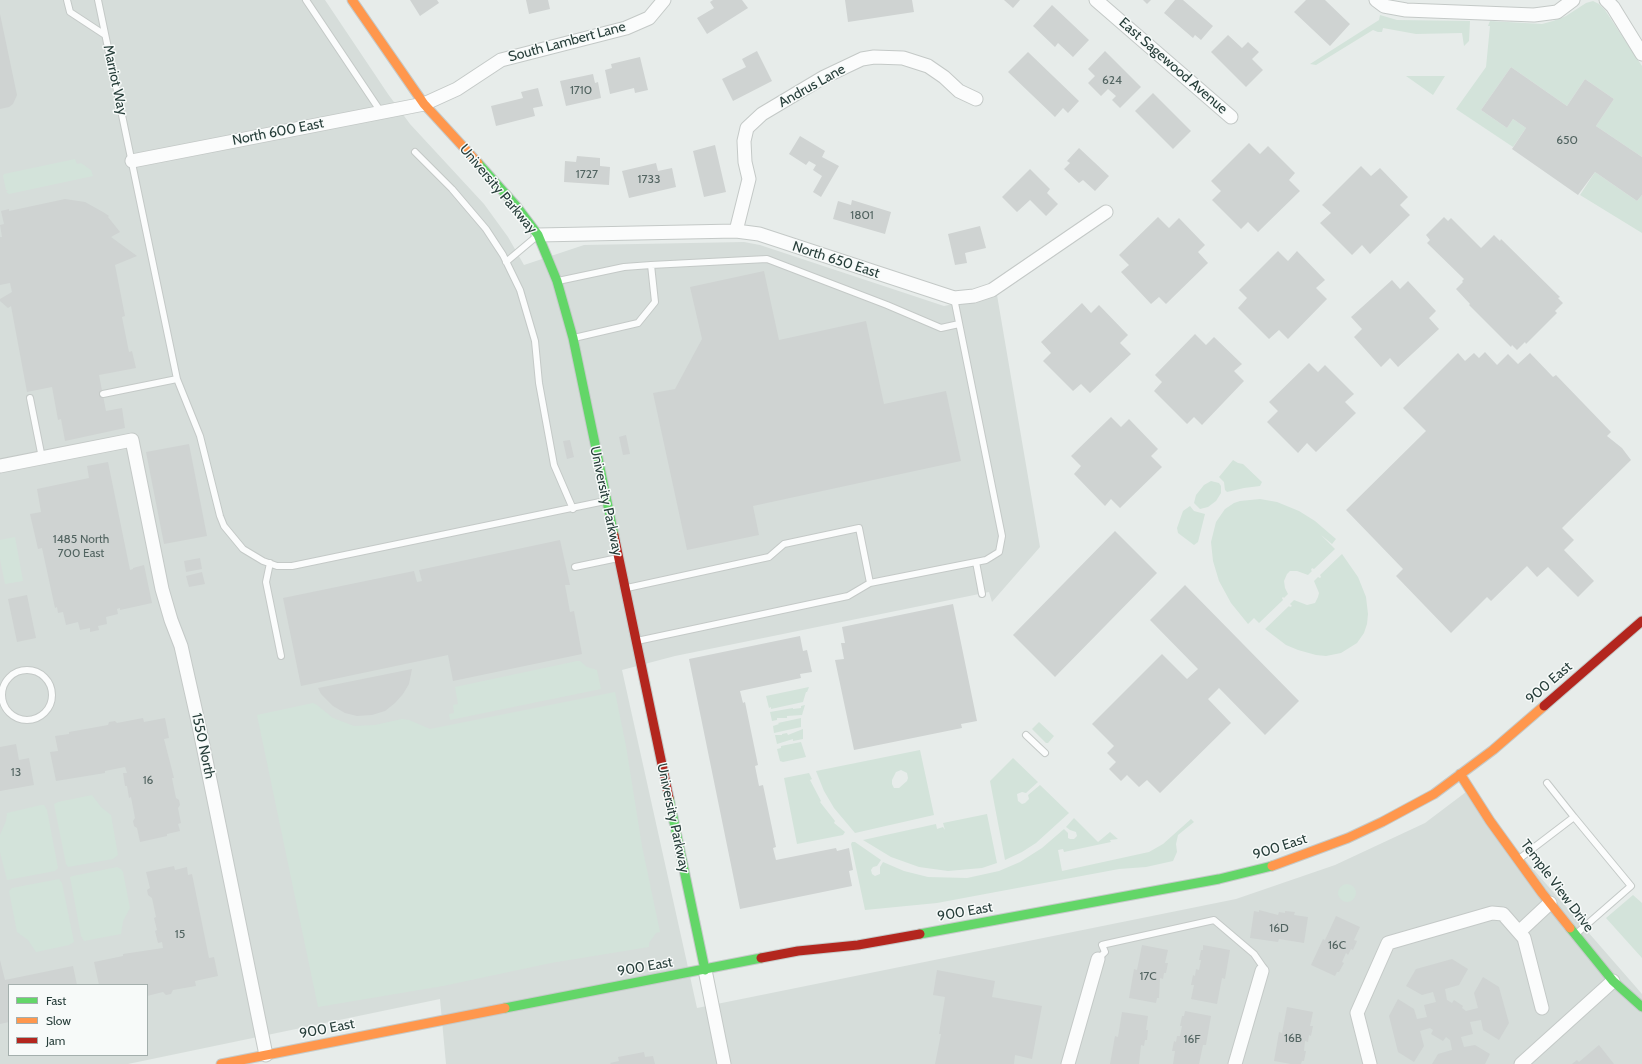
<!DOCTYPE html>
<style>
body{margin:0}
#map{position:relative;width:1642px;height:1064px;overflow:hidden;background:#e7ecea;font-family:Cabin,sans-serif}
canvas{display:block}
.legend{position:absolute;left:8px;top:984px;width:140px;height:72px;box-sizing:border-box;background:#f7faf9;border:1px solid #a4afad;margin:0;padding:5px 7px;list-style:none;font-size:12px;color:#273e3a}
.legend li{display:flex;align-items:center;gap:8px;height:20px}
.legend b{width:20px;border:1px solid #a4afad}
</style>
<div id="map">
<canvas width="1642" height="1064"></canvas>
<ul class="legend">
<li><b style="height:5px;background:#63d668"></b>Fast</li>
<li><b style="height:5px;background:#ff974d"></b>Slow</li>
<li><b style="height:5px;background:#b3261e"></b>Jam</li>
</ul>
</div>
<script>
const g = document.querySelector('canvas').getContext('2d');
g.lineJoin = 'round';
function fill(path, color) {
  g.fillStyle = color;
  g.fill(path, 'evenodd');
}
function poly(rows) {
  const path = new Path2D();
  for (const r of rows) {
    if (r.length === 3) {
      path.moveTo(r[0] + r[2], r[1]);
      path.arc(r[0], r[1], r[2], 0, 2 * Math.PI);
      continue;
    }
    path.moveTo(r[0], r[1]);
    for (let i = 2; i < r.length; i += 2) path.lineTo(r[i], r[i + 1]);
  }
  return path;
}
function strokePath(path, color, width, dash) {
  g.strokeStyle = color;
  g.lineWidth = width;
  g.lineCap = dash ? 'butt' : 'round';
  g.setLineDash(dash || []);
  g.stroke(path);
}
function write(font, color, halo, rows, align = 'center') {
  g.font = font + ' Cabin,sans-serif';
  g.lineWidth = 3;
  g.setLineDash([]);
  g.textBaseline = 'middle';
  g.strokeStyle = halo;
  g.fillStyle = color;
  for (const [text, x, y, turn = 0] of rows) {
    g.save();
    g.translate(x, y);
    g.rotate((+turn || 0) * Math.PI / 180);
    g.textAlign = isNaN(turn) ? turn : align;
    if (halo) g.strokeText(text, 0, 0);
    g.fillText(text, 0, 0);
    g.restore();
  }
}
fill(poly([
 [0,0,325,0,388,94,410,124,484,204,508,237,524,265,584,245,744,242,760,245,944,306,997,295,1040,547,992,602,989,592,675,656,622,670,697,1008,1236,899,1335,865,1425,823,1466,792,1642,994,1642,1064,446,1064,440,999,128,1064,0,1064],
 [9,985,147,985,147,1055,9,1055]
]), '#d6ddda');
fill(poly([
 [1593,1,1599,4,1605,10,1642,66,1642,157,1596,126,1614,99,1585,79,1567,106,1511,67,1481,110,1507,128,1513,119,1526,128,1513,147,1456,109,1486,67,1490,26,1488,26,1490,21,1542,24,1553,21,1566,16,1586,3],
 [1380,15,1397,20,1470,21,1469,41,1464,46,1462,33,1416,34,1383,28,1382,32,1378,32,1373,30,1316,65,1310,64,1379,20],
 [1406,76,1445,76,1433,95],
 [75,159,77,164,81,163,91,170,93,176,9,194,6,192,8,190,6,190,3,176,4,174],
 [1595,172,1637,201,1642,195,1642,233,1580,195],
 [1233,460,1238,463,1243,464,1262,482,1260,486,1244,488,1227,492,1225,490,1224,482,1219,477],
 [1211,481,1219,483,1221,486,1221,493,1216,501,1208,507,1200,509,1194,503,1196,495,1204,485],
 [1260,499,1277,502,1299,511,1315,521,1336,539,1332,544,1321,535,1335,549,1314,569,1312,568,1311,570,1312,571,1308,575,1297,571,1290,571,1287,574,1284,581,1285,588,1288,594,1284,598,1283,597,1282,598,1283,600,1259,623,1254,618,1248,624,1231,603,1219,581,1213,561,1211,542,1216,522,1225,509,1234,503,1240,501],
 [1190,506,1194,511,1205,514,1198,542,1194,545,1178,533,1177,528,1183,511],
 [15,537,23,581,5,584,0,559,0,540],
 [1342,554,1358,577,1366,597,1368,614,1367,624,1364,633,1357,643,1341,653,1326,656,1316,655,1298,650,1286,645,1265,629,1289,606,1290,607,1292,606,1290,604,1294,600,1307,605,1315,603,1318,597,1319,593,1314,581,1318,577,1320,578,1321,577,1320,575],
 [577,661,580,661,587,667,597,670,601,689,450,720,449,714,454,713,453,705,458,704,455,687],
 [809,687,807,692,806,692,803,702,771,709,771,707,769,708,766,696],
 [615,692,626,746,642,846,660,932,656,933,649,943,649,947,551,963,443,986,318,1007,257,715,313,703,317,705,333,718,354,726,375,725,402,719,409,720,430,729],
 [805,705,802,715,787,716,787,718,777,718,777,720,772,721,770,712,793,708,793,709,801,708,801,706],
 [801,718,801,727,774,733,773,726,779,724,778,723],
 [1039,722,1054,736,1048,743,1046,743,1032,729],
 [803,729,803,739,793,741,793,739,777,744,775,735,782,735,782,734,787,733,788,735],
 [801,742,806,757,783,762,780,761,777,749,781,748,781,746],
 [920,750,934,815,855,833,834,808,824,791,816,771],
 [901,770,907,773,908,778,907,781,899,788,894,788,892,784,892,780,896,772],
 [1013,758,1038,782,1026,793,1022,792,1017,794,1018,801,1022,804,1025,803,1029,799,1028,795,1040,785,1069,813,1036,843,1022,852,1005,860,990,781],
 [809,773,812,779,810,780,821,801,820,802,835,821,834,823,845,832,843,835,797,844,784,778],
 [92,795,101,807,111,815,118,855,113,859,68,867,66,864,54,804,58,802],
 [41,805,44,805,47,810,58,868,55,871,7,880,0,852,0,835,6,821,7,813],
 [987,814,997,863,982,868,948,871,919,867,891,857,863,840,936,824,937,829,943,827,945,830,943,823],
 [1074,818,1098,842,1110,832,1118,839,1110,840,1111,842,1064,852,1063,849,1058,850,1062,871,1149,852,1163,844,1191,819,1194,822,1178,835,1176,844,1177,852,1173,861,1146,867,1119,869,937,903,865,910,851,844,852,842,855,842,881,860,877,866,873,867,871,870,872,874,875,876,880,874,880,867,883,862,904,871,928,877,967,878,999,871,1020,862,1042,848,1064,829,1068,833,1068,838,1070,839,1074,839,1077,836,1076,832,1070,830,1066,827],
 [117,867,121,869,123,872,130,908,123,921,121,934,84,941,81,936,70,877,73,876],
 [59,879,62,883,74,942,69,945,36,952,28,940,17,932,9,891,12,888],
 [1347,893,9],
 [1633,895,1642,903,1642,958,1606,918]
]), '#d3e3da');
fill(poly([
 [410,0,437,0,439,3,420,16],
 [526,0,548,0,550,9,529,14],
 [713,0,742,0,748,8,707,34,697,18,714,8,710,2],
 [845,0,912,0,914,12,848,22],
 [1004,0,1020,0,1013,8],
 [1143,0,1151,0,1147,4],
 [1175,0,1183,0,1213,26,1201,40,1195,35,1193,38,1164,13],
 [1306,0,1325,0,1350,24,1330,46,1294,12],
 [1052,5,1089,40,1073,57,1058,43,1055,47,1033,26],
 [0,14,17,95,13,104,9,107,0,109],
 [1228,35,1242,48,1248,42,1259,52,1252,59,1263,70,1246,87,1211,52],
 [757,51,772,81,733,101,722,79,746,67,742,59],
 [1105,51,1141,87,1120,108,1112,100,1116,96,1108,89,1101,96,1088,83,1095,76,1088,69],
 [1028,52,1079,101,1068,113,1063,108,1055,117,1008,72],
 [640,57,648,90,635,93,634,88,610,94,605,70,612,68,611,64],
 [1511,67,1567,106,1585,79,1614,99,1596,126,1642,157,1642,195,1637,201,1595,172,1578,195,1512,149,1526,128,1513,119,1507,128,1481,110],
 [593,74,595,83,598,82,601,98,566,106,560,81],
 [538,88,543,106,533,108,535,116,496,126,491,106,523,98,521,92],
 [1153,93,1191,131,1173,149,1135,111],
 [800,136,825,151,822,157,839,166,821,197,813,192,822,176,813,170,816,165,809,161,806,165,789,154],
 [1249,143,1260,154,1268,146,1295,173,1289,180,1300,191,1258,232,1248,222,1241,229,1212,200,1221,191,1211,181],
 [715,145,726,192,704,197,693,151],
 [1079,148,1109,176,1095,191,1083,180,1079,183,1064,169,1070,163,1067,161],
 [577,156,600,158,600,166,610,167,609,185,564,182,565,161,576,162],
 [656,163,658,171,672,168,676,187,629,198,622,171],
 [1361,166,1371,176,1380,168,1408,197,1400,205,1410,215,1370,254,1362,245,1352,255,1320,223,1331,213,1322,205],
 [1030,169,1050,189,1047,193,1058,204,1046,216,1030,200,1017,212,1002,197],
 [65,199,85,202,103,212,109,216,108,217,120,232,111,237,137,256,115,265,125,316,122,317,129,352,132,351,136,368,99,375,106,411,122,408,125,428,65,441,61,419,58,420,52,387,27,392,11,306,8,308,0,301,0,299,12,292,10,283,0,285,0,237,2,237,0,225,4,224,1,211,9,209,9,211],
 [852,200,891,212,885,234,833,219,838,201,851,205],
 [1158,217,1169,228,1179,218,1205,245,1198,252,1208,263,1166,304,1159,297,1151,304,1121,272,1129,265,1119,255],
 [1444,217,1448,221,1451,218,1481,248,1494,235,1500,241,1501,239,1560,297,1558,298,1563,303,1555,311,1557,313,1526,344,1525,342,1517,350,1512,345,1511,347,1469,305,1470,304,1456,289,1463,282,1462,281,1464,279,1427,243,1430,240,1426,235],
 [980,226,986,248,965,253,967,263,955,265,948,234],
 [1278,251,1288,261,1297,251,1325,280,1316,288,1327,299,1288,339,1279,330,1269,339,1238,308,1247,298,1239,290],
 [764,271,779,340,866,321,884,404,946,391,961,461,753,506,759,535,687,550,653,393,675,389,702,339,690,287],
 [1392,280,1400,289,1408,281,1436,311,1429,318,1439,329,1398,367,1390,358,1381,367,1354,337,1362,329,1351,317],
 [1082,303,1091,313,1099,305,1128,335,1120,343,1131,354,1090,393,1081,384,1073,391,1043,361,1051,353,1041,342],
 [1195,334,1206,345,1214,337,1242,364,1234,371,1244,381,1202,425,1194,417,1187,424,1154,391,1162,382,1155,375],
 [1485,352,1497,365,1508,354,1518,364,1530,353,1553,377,1556,375,1611,432,1607,436,1622,448,1631,460,1562,528,1574,540,1564,550,1594,581,1578,597,1548,567,1537,577,1527,566,1491,601,1487,597,1451,633,1396,576,1403,569,1346,510,1426,431,1403,408,1458,353,1465,361,1474,353,1479,358],
 [1309,363,1318,372,1325,365,1354,394,1345,402,1356,413,1316,452,1307,443,1298,453,1267,422,1278,411,1269,402],
 [1111,417,1121,427,1129,419,1158,449,1151,456,1162,467,1120,508,1111,499,1105,506,1074,474,1081,466,1071,456],
 [626,435,630,454,623,455,619,437],
 [570,440,574,457,567,459,563,441],
 [189,444,207,536,164,544,146,452],
 [108,462,130,570,133,569,133,568,144,565,152,603,120,610,120,608,117,609,118,614,106,617,107,624,98,626,99,630,90,632,90,628,80,630,78,622,66,625,63,612,58,613,57,607,55,608,42,548,38,549,30,514,41,512,37,489,89,478,87,466],
 [1115,531,1157,573,1055,677,1013,635],
 [560,540,570,585,565,585,570,612,574,611,582,654,453,681,448,655,301,686,283,598,414,571,417,582,422,581,419,570],
 [200,558,202,569,186,572,184,561],
 [202,572,205,584,189,587,186,576],
 [1185,585,1299,701,1265,735,1219,688,1208,699,1231,723,1160,793,1147,780,1139,787,1127,775,1121,781,1109,769,1116,762,1107,753,1114,746,1092,724,1162,654,1187,679,1198,669,1150,620],
 [27,595,36,638,17,642,8,599],
 [953,604,977,721,961,724,962,728,854,750,835,660,844,659,841,643,845,643,842,627],
 [800,636,803,651,807,650,812,672,800,674,801,678,740,691,743,703,745,702,758,765,755,766,759,786,763,785,776,847,773,848,776,860,836,848,837,851,849,848,853,870,849,871,852,886,740,909,689,659],
 [412,669,409,684,403,694,395,703,385,711,372,715,357,716,345,713,333,706,321,694,318,688],
 [143,718,144,722,165,718,169,738,164,739,174,778,172,778,176,798,179,800,180,805,178,808,181,823,178,824,180,831,167,834,167,836,140,842,137,828,134,826,133,821,135,818,131,797,129,798,127,786,125,786,123,773,127,773,125,767,105,771,105,773,56,781,50,752,58,751,55,736,69,734,69,732,108,725,109,722,115,721,117,723],
 [16,744,19,760,29,758,34,785,0,791,0,747],
 [174,866,175,870,187,867,188,875,192,874,209,958,214,957,218,976,195,981,196,986,173,990,171,994,166,995,163,992,147,996,147,985,99,985,94,962,123,956,123,954,163,948,162,942,158,943,155,931,157,930,154,918,156,917,152,898,148,895,147,890,150,888,146,872],
 [1259,910,1278,915,1279,912,1285,913,1285,911,1295,912,1294,915,1308,917,1304,943,1279,939,1278,942,1250,938,1254,911,1259,912],
 [1336,916,1360,927,1354,940,1357,941,1353,950,1351,949,1348,955,1346,953,1342,962,1344,963,1339,972,1337,972,1335,976,1311,965,1323,939,1325,940],
 [1142,945,1168,950,1165,963,1168,963,1166,973,1164,973,1163,979,1160,978,1159,998,1157,998,1156,1003,1129,998,1134,969,1137,970],
 [1203,945,1230,950,1225,979,1222,978,1217,1004,1191,999,1194,985,1191,985,1193,975,1195,976,1196,969,1199,970,1201,960,1199,960,1201,950,1203,950],
 [1452,959,1468,969,1459,985,1445,989,1447,1000,1452,1003,1454,1000,1463,1006,1462,1008,1466,1011,1478,1008,1474,993,1483,977,1499,987,1509,1023,1499,1040,1483,1030,1481,1020,1470,1022,1473,1034,1461,1037,1464,1047,1475,1045,1490,1054,1485,1064,1432,1064,1438,1054,1452,1050,1450,1040,1446,1037,1443,1041,1431,1034,1433,1030,1430,1028,1420,1031,1424,1046,1414,1062,1398,1052,1389,1016,1398,999,1414,1009,1417,1019,1427,1017,1424,1005,1436,1002,1433,992,1422,995,1406,986,1416,969],
 [0,960,5,980,73,966,77,985,9,985,9,1022,0,1024],
 [937,970,995,981,992,997,1042,1006,1032,1059,1015,1055,1014,1064,935,1064,941,1034,939,1034,945,997,933,995],
 [1287,1007,1313,1012,1310,1026,1313,1026,1311,1036,1309,1035,1308,1042,1305,1041,1304,1051,1306,1051,1304,1061,1302,1061,1301,1064,1291,1064,1274,1061,1279,1032,1282,1033],
 [1185,1011,1211,1016,1206,1045,1203,1045,1199,1064,1173,1064,1175,1051,1172,1051,1174,1041,1176,1042,1177,1036,1180,1036,1182,1026,1180,1026,1182,1016,1184,1016],
 [1122,1012,1148,1016,1146,1030,1148,1030,1147,1040,1145,1040,1144,1046,1141,1045,1139,1064,1110,1064,1115,1036,1118,1037],
 [1599,1045,1614,1064,1572,1064,1577,1060,1579,1062],
 [644,1052,645,1057,653,1056,655,1064,611,1064,610,1063,619,1061,618,1057]
]), '#cfd3d2');
const lane = poly([
 [67,0,70,12,105,35],
 [98,0,177,379,200,436,220,516,224,526,243,549,263,561,277,566,292,566,605,501],
 [306,0,381,112],
 [415,152,452,189,486,229,503,255,520,290,535,341,539,383,554,465,573,509],
 [506,262,537,236],
 [651,265,767,259,887,305,941,328,959,324],
 [558,281,624,267,651,265,655,302,638,323,574,338],
 [103,394,177,379],
 [30,398,42,458],
 [976,562,982,594],
 [270,563,266,582,281,656],
 [575,567,618,558],
 [627,588,769,557,784,544,859,528,870,583],
 [637,641,848,596,870,583,986,560,999,552,1002,536,954,298],
 [27,695,25],
 [1026,735,1045,753],
 [1547,783,1574,817],
 [1519,859,1574,817,1631,886,1576,934],
 [1098,959,1105,952,1102,945,1106,944,1214,920,1254,954,1263,967,1262,971]
]);
const street = poly([
 [1096,0,1231,117],
 [1376,0,1384,6,1406,10,1534,15,1557,12,1573,0],
 [1606,0,1613,7,1642,54],
 [132,161,424,104,457,89,501,60,626,28,649,18,664,0],
 [736,231,749,179,745,162,744,141,747,128,762,114,824,77,862,59,874,57,903,58,928,66,944,77,959,91,976,99],
 [538,235,736,231,759,234,954,298,974,296,992,290,1106,212],
 [0,466,132,440,162,589,171,620,181,646,199,726,266,1055],
 [1519,932,1550,903],
 [705,970,724,1064],
 [1068,1064,1098,959],
 [1235,1064,1262,971],
 [1370,1064,1357,1013,1388,943,1492,913,1503,914,1524,938,1542,1008],
 [1521,1064,1613,981]
]);
const fast = poly([
 [478,163,517,207,538,235,557,281,573,338,614,535],
 [669,798,705,970],
 [1570,928,1613,981,1642,1007],
 [920,934,1219,879,1272,866],
 [505,1008,761,958]
]);
const slow = poly([
 [352,0,424,104,478,163],
 [1460,774,1490,821,1542,893,1570,928],
 [1272,866,1348,838,1382,822,1434,794,1493,750,1544,706],
 [221,1064,505,1008]
]);
const jam = poly([
 [614,535,669,798],
 [1544,706,1642,621],
 [761,958,798,951,858,945,920,934]
]);
strokePath(lane, '#c4c9c7', 8);
strokePath(street, '#c4c9c7', 15);
strokePath(fast, '#c5cac9', 11);
strokePath(slow, '#c5cac9', 11);
strokePath(jam, '#c5cac9', 11);
strokePath(lane, '#fbfcfc', 6);
strokePath(street, '#fbfcfc', 13);
strokePath(fast, '#63d668', 9);
strokePath(slow, '#ff974d', 9);
strokePath(jam, '#b3261e', 9);
write('12px', '#526461', null, [
 ["624",1112,80],
 ["1710",581,90],
 ["650",1567,140],
 ["1727",587,174],
 ["1733",649,179],
 ["1801",862,215],
 ["1485 North",81,539],
 ["700 East",81,553],
 ["13",16,772],
 ["16",148,780],
 ["16D",1279,928],
 ["15",180,934],
 ["16C",1337,945],
 ["17C",1148,976],
 ["16B",1293,1038],
 ["16F",1192,1039]
]);
write('14px', '#273e3a', '#f7faf9', [
 ["South Lambert Lane",567,42,-15],
 ["East Sagewood Avenue",1173,66,41],
 ["Marriot Way",115,80,78],
 ["Andrus Lane",812,86,-29],
 ["North 600 East",278,132,-11],
 ["University Parkway",498,189,50],
 ["North 650 East",836,260,18],
 ["University Parkway",606,501,78],
 ["900 East",1549,683,-41],
 ["1550 North",203,746,78],
 ["University Parkway",673,818,78],
 ["900 East",1280,847,-18],
 ["Temple View Drive",1557,886,53],
 ["900 East",965,912,-10],
 ["900 East",645,967,-10],
 ["900 East",327,1029,-11]
]);
</script>
